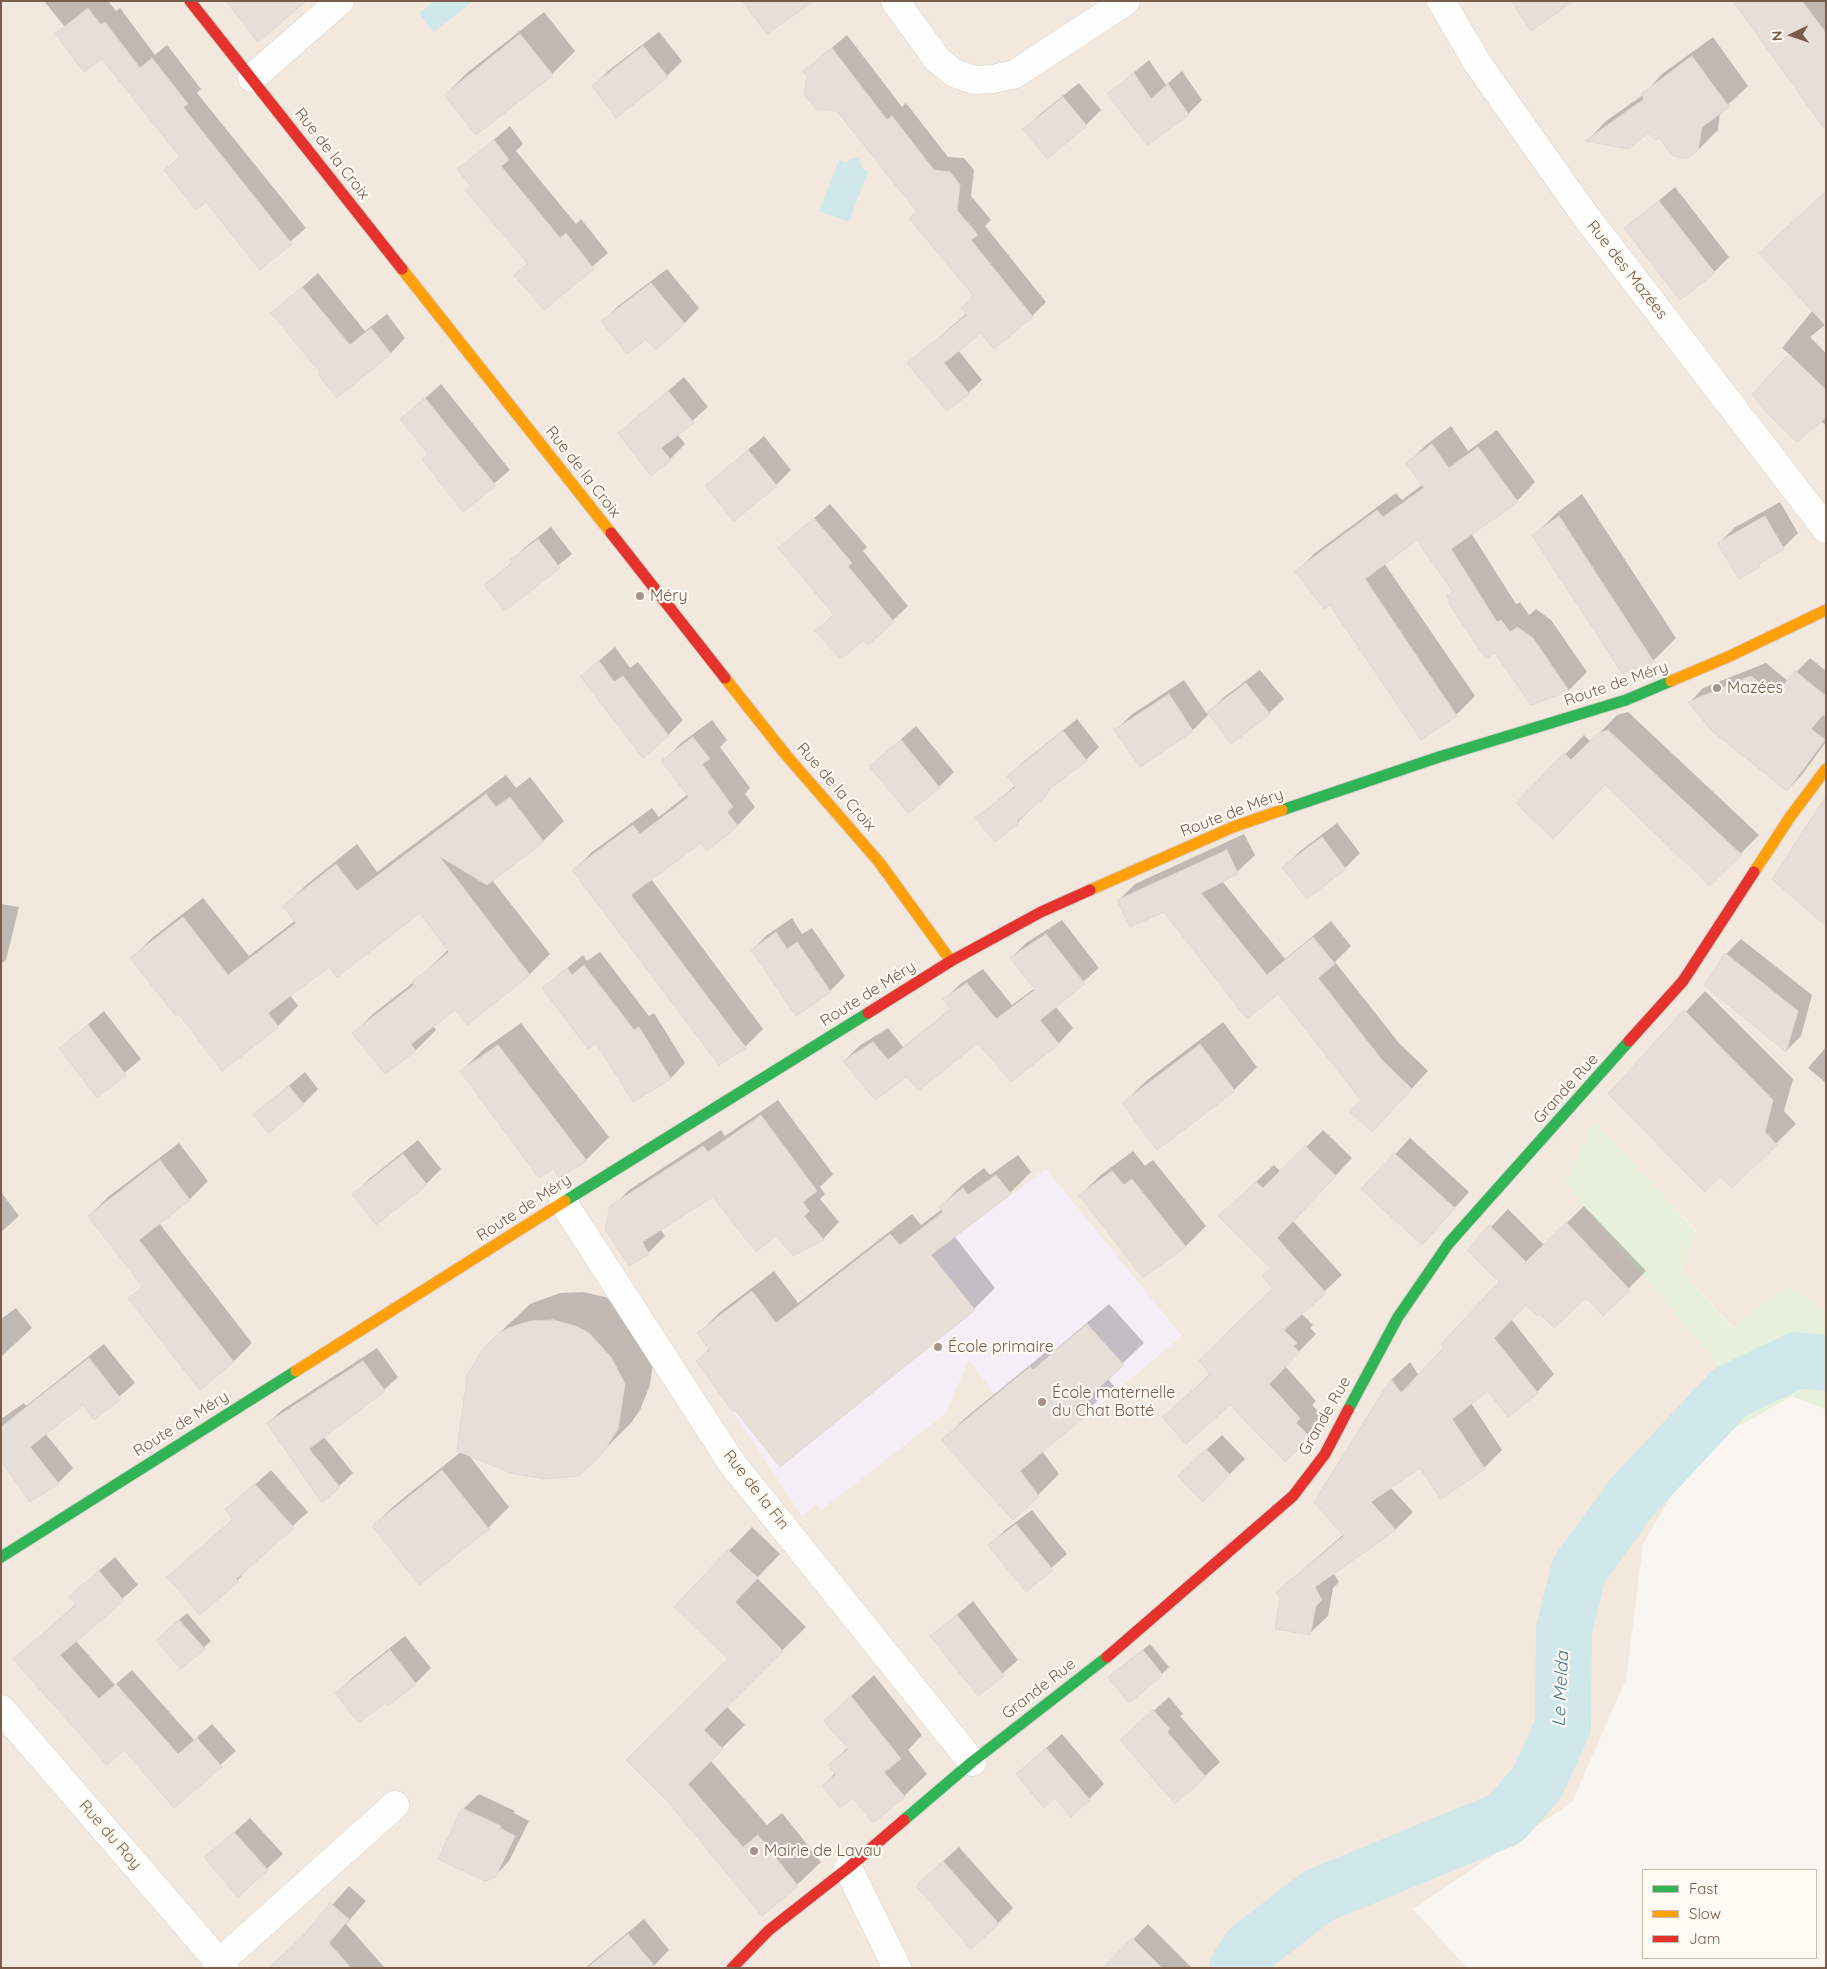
<!DOCTYPE html>
<meta charset="utf-8">
<style>
body{margin:0}
#map{position:relative;width:1827px;height:1969px;overflow:hidden;background:#f9f5f0;font-family:Quicksand,sans-serif}
canvas{display:block}
.frame{position:absolute;inset:0;border:2px solid #7a5c4d;pointer-events:none}
.legend{position:absolute;left:1642px;top:1869px;width:175px;height:90px;box-sizing:border-box;background:#fffaf3;border:1px solid #cabbb1;margin:0;padding:6px 9px;list-style:none;font-size:15px;color:#7a5c4d}
.legend li{display:flex;align-items:center;gap:10px;height:25px}
.legend b{width:25px;border:1px solid #cabbb1}
.north{position:absolute;left:1767px;top:10px;width:50px;height:50px;-webkit-text-stroke:4px #fffaf3;paint-order:stroke;rotate:267deg;font-size:14px;font-weight:700;line-height:20px;text-align:center;color:#7a5c4d}
.north::after{content:'';display:block;margin:auto;width:18px;height:22px;background:#7a5c4d;clip-path:polygon(50% 0,100% 100%,50% 72%,0 100%)}
</style>
<div id="map">
<canvas width="1827" height="1969"></canvas>
<div class="frame"></div>
<ul class="legend">
<li><b style="height:6px;background:#30b455"></b>Fast</li>
<li><b style="height:6px;background:#ff9f0a"></b>Slow</li>
<li><b style="height:6px;background:#e5322d"></b>Jam</li>
</ul>
<div class="north">N</div>
</div>
<script>
const g = document.querySelector('canvas').getContext('2d');
g.lineJoin = 'round';
function fill(path, color) {
  g.fillStyle = color;
  g.fill(path, 'evenodd');
}
function poly(rows) {
  const path = new Path2D();
  for (const r of rows) {
    path.moveTo(r[0], r[1]);
    for (let i = 2; i < r.length; i += 2) path.lineTo(r[i], r[i + 1]);
  }
  return path;
}
function strokePath(path, color, width, dash) {
  g.strokeStyle = color;
  g.lineWidth = width;
  g.lineCap = dash ? 'butt' : 'round';
  g.setLineDash(dash || []);
  g.stroke(path);
}
function write(font, color, halo, rows, align = 'center') {
  g.font = font + ' Quicksand,sans-serif';
  g.lineWidth = 4.5;
  g.setLineDash([]);
  g.textBaseline = 'middle';
  g.strokeStyle = halo;
  g.fillStyle = color;
  for (const [text, x, y, turn = 0] of rows) {
    g.save();
    g.translate(x, y);
    g.rotate((+turn || 0) * Math.PI / 180);
    g.textAlign = isNaN(turn) ? turn : align;
    if (halo) g.strokeText(text, 0, 0);
    g.fillText(text, 0, 0);
    g.restore();
  }
}
fill(poly([
 [1,1,1826,1,1826,1310,1787,1287,1733,1328,1682,1272,1696,1230,1594,1123,1565,1183,1719,1365,1699,1448,1643,1544,1626,1679,1572,1802,1413,1909,1467,1968,1,1968]
]), '#f2e8de');
fill(poly([
 [1046,1169,1182,1336,1078,1423,1070,1413,1124,1365,1087,1325,1033,1370,1029,1367,995,1395,969,1360,945,1414,821,1510,816,1504,802,1516,733,1412,960,1233]
]), '#f6eef6');
fill(poly([
 [1594,1122,1696,1231,1682,1272,1732,1328,1787,1287,1826,1310,1826,1410,1792,1396,1699,1448,1719,1365,1565,1183]
]), '#e7f0db');
fill(poly([
 [435,1,473,1,434,32,419,13],
 [857,158,861,162,862,168,868,171,849,222,819,211,839,160,846,163,850,159]
]), '#d0e8ea');
fill(poly([
 [44,1,108,1,116,11,120,8,155,55,167,45,201,89,197,93,306,228,260,268,206,200,165,170,180,156,102,57,65,27],
 [1736,1,1826,1,1826,130],
 [544,12,575,51,552,74,477,133,445,95,468,72],
 [659,32,682,61,667,76,593,86,608,71],
 [847,35,902,107,906,103,948,157,964,158,974,170,971,196,991,220,985,226,1046,302,1032,316,981,331,958,350,982,380,968,393,909,363,967,313,963,308,975,295,918,211,804,71],
 [1713,37,1748,86,1720,112,1718,130,1698,150,1648,131,1588,140,1606,121,1643,95,1662,74],
 [1149,60,1166,85,1182,71,1202,100,1188,114,1108,94],
 [1079,83,1101,110,1086,125,1025,129,1040,114],
 [510,126,523,144,516,151,576,224,581,219,608,253,544,308,516,275,528,263,459,169],
 [1675,187,1729,257,1714,272,1626,229],
 [667,269,699,308,684,324,646,337,603,321,618,306],
 [318,273,365,331,387,314,405,338,391,353,337,396,321,372,273,313],
 [1813,310,1826,324,1810,337,1826,353,1826,426,1820,420,1790,355,1782,348],
 [684,377,708,407,677,434,685,444,670,459,620,433],
 [441,384,510,470,463,510,430,454,402,419],
 [1451,426,1468,451,1497,430,1535,482,1517,501,1471,533,1516,604,1520,602,1529,615,1536,609,1551,620,1587,672,1569,690,1531,703,1495,651,1451,601,1448,596,1454,591,1417,538,1384,563,1475,696,1456,715,1421,738,1330,604,1297,571,1315,553,1396,493,1402,500,1423,484,1408,463,1426,445],
 [764,436,791,470,776,485,706,486],
 [1582,494,1676,638,1653,661,1622,672,1534,535,1557,513],
 [1780,502,1798,533,1783,548,1740,577,1719,543,1734,528],
 [830,504,867,547,863,551,908,606,868,643,864,638,817,631,835,613,780,548],
 [551,527,572,554,505,609,486,585,512,562,524,548],
 [615,647,630,668,638,662,683,720,668,735,581,676],
 [1810,658,1826,671,1826,712,1823,715,1826,717,1826,742,1801,776,1787,790,1690,702,1703,688,1766,663,1788,681],
 [1260,670,1284,699,1269,713,1209,714,1193,730,1141,766,1116,730,1131,715,1184,680,1207,714,1223,698],
 [1628,712,1759,835,1710,884,1605,783,1517,803,1584,735,1591,742,1617,715],
 [1077,719,1099,747,1086,760,1059,780,1018,822,977,818,1016,785,1009,776,1022,763],
 [712,720,727,740,720,747,750,788,745,794,755,807,737,826,701,841,651,879,763,1029,745,1047,574,870,592,852,652,808,659,817,688,794,663,761,681,743],
 [916,726,954,772,939,787,871,766],
 [506,775,516,788,530,777,564,821,543,841,492,880,550,954,530,974,467,1023,455,1009,433,1026,436,1030,416,1050,385,1073,354,1033,374,1013,414,982,449,949,421,911,330,965,290,995,298,1006,278,1026,179,1012,132,958,152,938,203,898,249,956,296,920,285,906,305,886,357,844,377,872],
 [1337,823,1360,853,1345,868,1307,897,1284,867,1299,852],
 [1244,834,1255,855,1237,872,1222,881,1285,959,1331,921,1351,946,1335,962,1399,1043,1428,1071,1389,1113,1362,1099,1278,993,1164,910,1118,901,1135,884],
 [1,904,19,907,6,960,1,964],
 [792,918,802,934,812,928,845,976,830,991,752,950,767,935],
 [1062,920,1099,968,1055,1006,1073,1028,1059,1043,1011,1080,979,1041,907,1075,844,1061,859,1046,888,1028,903,1047,952,1008,945,999,960,984,983,969,1012,1005,1035,988,1011,958,1026,943],
 [1741,939,1812,995,1801,1036,1786,1051,1726,954],
 [600,952,649,1016,654,1013,685,1063,671,1078,634,1101,597,1041,543,988,583,955,587,961],
 [1705,991,1793,1079,1784,1111,1796,1124,1732,1187,1721,1175,1610,1094],
 [104,1011,141,1059,97,1096,60,1048],
 [1223,1022,1257,1067,1234,1090,1158,1148,1124,1103,1147,1080],
 [521,1023,609,1137,586,1160,560,1176,554,1167,461,1071,484,1049],
 [1826,1047,1826,1083,1808,1068],
 [305,1072,318,1089,303,1104,255,1114],
 [778,1100,833,1174,820,1187,825,1194,820,1199,839,1222,823,1239,776,1234,713,1196,660,1229,665,1236,648,1253,612,1207,629,1190,721,1130,725,1136],
 [1323,1130,1352,1158,1293,1221,1342,1275,1301,1313,1313,1325,1310,1328,1316,1334,1285,1366,1316,1401,1312,1405,1326,1419,1309,1436,1230,1404,1164,1417,1210,1374,1274,1288,1272,1268,1220,1216,1274,1165,1281,1172],
 [1410,1138,1469,1192,1437,1228,1363,1189],
 [418,1140,441,1169,426,1184,377,1223,354,1194,369,1179],
 [179,1143,208,1181,189,1200,159,1223,252,1343,234,1361,200,1388,130,1299,143,1286,89,1216,108,1197],
 [1133,1151,1145,1166,1153,1160,1206,1226,1186,1246,1144,1276,1080,1195,1101,1175],
 [1018,1155,1031,1172,1010,1193,954,1236,995,1288,974,1309,698,1361,710,1348,699,1333,720,1312,774,1271,798,1303,912,1214,921,1225,942,1209,940,1207,961,1186,984,1168,990,1175],
 [1,1192,19,1216,1,1232],
 [1584,1206,1646,1271,1603,1314,1586,1296,1540,1312,1526,1303,1511,1319,1554,1374,1537,1392,1488,1390,1471,1403,1502,1450,1484,1468,1420,1467,1390,1487,1413,1512,1396,1529,1333,1573,1339,1582,1333,1588,1328,1616,1310,1633,1277,1592,1344,1534,1316,1502,1392,1379,1410,1362,1419,1376,1501,1282,1469,1250,1508,1209,1544,1245],
 [583,1292,605,1297,618,1305,654,1355,650,1385,640,1410,631,1423,579,1475,533,1477,511,1472,467,1453,509,1507,488,1528,373,1526,395,1505,462,1451,468,1376,474,1363,490,1342,530,1304,560,1293],
 [1109,1304,1144,1343,1107,1378,1114,1386,1042,1451,1059,1474,1038,1495,943,1440,964,1419,1052,1347,1055,1350],
 [16,1308,32,1328,1,1357,1,1319],
 [104,1344,135,1383,94,1418,83,1403,45,1433,73,1468,58,1483,30,1500,1,1458,1,1419,24,1403,26,1406],
 [377,1348,398,1377,384,1390,324,1437,353,1473,322,1502,268,1423,282,1410],
 [1222,1435,1245,1459,1203,1500,1194,1461],
 [271,1470,308,1512,251,1564,237,1581,169,1577,234,1518,227,1510],
 [1032,1510,1067,1554,1026,1590,990,1545,1005,1530],
 [752,1527,780,1554,757,1578,806,1627,726,1706,745,1725,710,1760,767,1825,782,1813,821,1862,797,1885,762,1914,670,1802,730,1659,675,1607],
 [115,1557,138,1585,75,1640,115,1685,132,1670,194,1740,212,1724,236,1751,174,1806,124,1748,15,1659,76,1604,70,1596],
 [973,1601,1018,1660,978,1695,932,1636],
 [187,1613,211,1641,181,1667,165,1632],
 [405,1636,431,1668,416,1683,388,1704,385,1701,337,1693,352,1678],
 [1150,1644,1169,1667,1162,1674,1117,1670],
 [874,1675,922,1735,908,1750,927,1774,904,1796,853,1796,823,1786,836,1772,830,1765,848,1747,849,1698],
 [1169,1697,1183,1714,1180,1716,1220,1762,1205,1776,1121,1740],
 [1062,1734,1104,1784,1089,1799,1055,1797,1017,1774],
 [479,1794,515,1811,514,1813,529,1821,509,1861,494,1877,463,1809],
 [250,1818,283,1854,238,1895,206,1858],
 [959,1847,1013,1908,998,1923,932,1871],
 [349,1886,366,1901,346,1924,385,1968,285,1968,306,1934],
 [644,1919,669,1950,652,1968,585,1968],
 [1148,1924,1192,1968,1105,1968]
]), '#0003');
strokePath(poly([
 [1237,1968,1249,1949,1318,1896,1505,1819,1537,1783,1563,1726,1564,1630,1579,1570,1632,1497,1730,1392,1797,1360,1826,1363]
]), '#d0e8ea', 56);
const building = poly([
 [226,1,306,1,258,42,226,1],
 [742,1,814,1,767,34,742,1],
 [1511,1,1574,1,1531,31,1511,1],
 [1733,1,1802,1,1826,33,1826,131,1733,1],
 [88,8,101,25,105,22,140,68,152,58,188,104,183,107,292,244,260,270,206,202,196,210,164,170,180,157,102,59,84,72,55,34,88,8],
 [520,34,553,75,476,135,444,95,520,34],
 [643,46,668,77,616,118,592,86,643,46],
 [832,48,887,120,892,116,934,170,950,172,960,185,957,210,978,235,971,240,1033,317,994,349,981,333,944,363,969,394,947,411,907,363,967,315,961,308,973,298,971,297,973,295,909,218,917,212,837,111,816,109,804,95,807,76,803,71,832,48],
 [1692,56,1729,107,1702,127,1698,150,1686,159,1673,156,1659,138,1655,140,1648,133,1629,149,1585,141,1644,99,1641,94,1692,56],
 [1134,73,1151,99,1168,84,1189,115,1147,145,1107,94,1134,73],
 [1063,97,1087,126,1047,159,1023,129,1063,97],
 [494,140,509,160,501,166,560,238,566,233,594,269,544,310,514,275,528,264,466,191,471,186,457,169,494,140],
 [1826,191,1826,326,1759,253,1826,191],
 [1659,201,1715,273,1680,300,1624,228,1659,201],
 [651,283,685,324,655,350,646,339,627,354,601,321,651,283],
 [302,287,350,345,371,328,391,354,337,398,318,374,320,372,271,313,302,287],
 [1789,354,1826,390,1826,417,1797,442,1766,412,1752,394,1789,354],
 [668,391,694,423,661,448,671,460,651,476,618,433,668,391],
 [425,398,496,486,463,512,422,459,428,454,400,419,425,398],
 [1432,444,1449,468,1478,447,1518,502,1451,549,1497,622,1501,620,1510,632,1517,627,1533,638,1569,691,1531,705,1495,653,1486,659,1448,602,1450,601,1447,596,1453,592,1417,540,1365,579,1457,716,1421,740,1330,605,1324,609,1295,571,1377,510,1383,517,1424,488,1406,463,1432,444],
 [748,450,777,486,734,521,705,486,748,450],
 [1559,516,1609,593,1654,662,1622,673,1532,535,1559,516],
 [1765,516,1784,549,1758,564,1760,567,1739,579,1717,543,1765,516],
 [814,518,852,563,848,566,894,622,868,645,864,640,841,659,815,631,834,615,778,548,814,518],
 [538,539,560,568,505,611,484,585,512,563,510,560,538,539],
 [599,661,614,682,623,676,669,736,643,758,580,676,599,661],
 [1795,671,1826,696,1826,711,1811,729,1825,740,1787,791,1712,731,1688,702,1751,676,1775,696,1795,671],
 [1246,683,1270,714,1231,744,1207,712,1246,683],
 [1169,694,1193,731,1140,767,1114,730,1169,694],
 [1608,730,1742,855,1710,886,1605,785,1553,839,1516,803,1564,753,1571,760,1597,734,1608,730],
 [1063,731,1087,761,1048,790,1046,796,1017,821,1019,823,995,842,975,818,1016,787,1007,776,1063,731],
 [693,737,710,759,702,764,733,807,727,812,738,826,707,851,701,843,631,895,746,1048,719,1065,572,870,633,825,640,834,689,797,661,761,693,737],
 [901,740,940,788,908,813,869,766,901,740],
 [486,794,496,807,510,797,544,842,487,885,439,856,530,975,467,1025,455,1010,411,1044,416,1051,385,1074,352,1033,414,985,412,982,449,952,420,913,337,977,329,967,268,1013,279,1027,222,1071,179,1014,176,1016,130,958,183,917,228,975,296,923,283,906,336,864,357,891,486,794],
 [1826,796,1826,926,1772,879,1826,796],
 [1322,837,1346,869,1307,899,1282,867,1322,837],
 [1227,850,1238,874,1201,893,1267,975,1313,937,1335,964,1318,978,1382,1060,1412,1089,1372,1132,1349,1111,1361,1100,1278,994,1247,1019,1164,912,1130,927,1117,900,1227,850],
 [776,932,787,949,797,942,831,992,796,1016,751,950,776,932],
 [1046,934,1085,984,1040,1020,1059,1044,1011,1082,978,1043,918,1091,907,1077,875,1100,843,1061,873,1042,888,1060,951,1009,943,999,967,983,996,1019,1035,990,1010,958,1046,934],
 [1725,953,1798,1011,1786,1052,1704,985,1725,953],
 [584,965,634,1030,639,1027,671,1079,633,1102,596,1043,588,1049,542,988,567,968,572,975,584,965],
 [1684,1010,1773,1100,1765,1132,1777,1145,1732,1188,1720,1177,1705,1192,1608,1094,1684,1010],
 [88,1025,126,1075,97,1098,59,1048,88,1025],
 [1200,1044,1235,1091,1157,1150,1122,1103,1200,1044],
 [498,1045,587,1161,559,1178,554,1169,539,1178,460,1071,498,1045],
 [289,1086,304,1105,268,1133,253,1114,289,1086],
 [761,1115,817,1191,803,1202,809,1211,804,1216,824,1240,793,1256,776,1236,756,1252,713,1197,642,1242,649,1254,629,1266,605,1229,610,1206,703,1146,708,1152,761,1115],
 [1305,1146,1336,1176,1277,1238,1326,1293,1284,1330,1297,1343,1293,1346,1300,1352,1269,1384,1300,1418,1296,1423,1310,1437,1285,1462,1230,1405,1186,1444,1162,1417,1210,1375,1199,1360,1273,1288,1262,1276,1271,1268,1218,1216,1256,1182,1263,1188,1305,1146],
 [1394,1153,1455,1208,1422,1245,1361,1189,1394,1153],
 [403,1154,427,1185,376,1225,352,1194,403,1154],
 [160,1160,190,1200,139,1240,234,1362,200,1390,128,1298,143,1287,88,1216,160,1160],
 [1112,1171,1124,1185,1132,1179,1186,1247,1143,1278,1079,1195,1112,1171],
 [996,1175,1011,1194,931,1255,975,1310,780,1467,735,1410,733,1412,696,1361,710,1350,697,1333,752,1291,776,1323,890,1234,900,1245,943,1212,939,1207,963,1188,968,1195,996,1175],
 [1566,1222,1630,1290,1603,1316,1586,1298,1554,1328,1540,1314,1537,1316,1526,1305,1494,1338,1538,1393,1508,1417,1488,1391,1452,1419,1485,1469,1441,1499,1420,1468,1371,1502,1396,1530,1315,1587,1322,1600,1316,1606,1310,1635,1275,1629,1280,1597,1276,1592,1344,1536,1314,1502,1391,1379,1401,1393,1444,1347,1441,1344,1499,1282,1467,1250,1489,1225,1526,1262,1566,1222],
 [553,1320,576,1326,589,1333,611,1357,625,1384,618,1429,602,1454,579,1476,544,1479,511,1473,457,1451,467,1376,482,1350,499,1333,509,1328,530,1321,553,1320],
 [1087,1324,1124,1365,1086,1399,1094,1409,1020,1471,1039,1496,1013,1520,941,1440,1030,1367,1033,1370,1087,1324],
 [89,1358,121,1399,94,1420,83,1405,30,1447,59,1484,30,1502,1,1461,1,1427,89,1358],
 [363,1361,385,1391,309,1449,340,1487,322,1503,267,1423,363,1361],
 [1206,1449,1230,1475,1203,1502,1178,1476,1206,1449],
 [442,1470,489,1529,419,1585,372,1526,442,1470],
 [255,1484,294,1528,236,1579,238,1582,200,1615,167,1577,233,1519,225,1509,255,1484],
 [1016,1524,1053,1570,1026,1592,988,1545,1016,1524],
 [728,1550,758,1578,735,1602,783,1651,704,1730,723,1749,688,1784,743,1847,758,1835,798,1886,762,1916,669,1803,626,1760,728,1659,674,1607,728,1550],
 [99,1571,124,1601,60,1655,99,1699,116,1684,178,1754,197,1738,222,1767,174,1808,124,1750,107,1765,13,1659,76,1605,69,1596,99,1571],
 [957,1615,1004,1676,978,1696,930,1636,957,1615],
 [179,1620,205,1649,181,1669,156,1640,179,1620],
 [390,1650,416,1684,388,1706,385,1703,359,1723,335,1693,390,1650],
 [1143,1650,1163,1675,1129,1703,1108,1677,1143,1650],
 [851,1696,901,1759,884,1772,905,1797,873,1823,853,1798,840,1808,822,1786,836,1774,828,1765,848,1749,824,1721,851,1696],
 [1153,1710,1170,1729,1167,1732,1206,1777,1175,1804,1120,1740,1153,1710],
 [1046,1748,1090,1800,1071,1817,1055,1798,1044,1808,1016,1774,1046,1748],
 [462,1808,501,1826,500,1828,515,1836,495,1878,485,1881,438,1859,462,1808],
 [234,1832,268,1870,238,1897,204,1857,234,1832],
 [943,1861,999,1924,971,1949,916,1886,943,1861],
 [330,1903,349,1919,329,1943,351,1968,269,1968,302,1937,330,1903],
 [628,1934,656,1968,587,1968,628,1934],
 [1132,1938,1162,1968,1103,1968,1132,1938]
]);
fill(building, '#e6ded7');
strokePath(building, '#e2d8d2', 1);
const street = poly([
 [895,1,937,59,954,73,974,80,993,79,1015,74,1126,1],
 [1441,1,1478,64,1587,218,1826,529],
 [252,78,340,1],
 [563,1202,731,1462,972,1762],
 [1,1709,224,1968],
 [848,1868,897,1968],
 [220,1962,395,1805]
]);
const fast = poly([
 [1282,810,1439,757,1626,700,1671,681],
 [565,1201,868,1013],
 [1348,1410,1398,1317,1449,1243,1629,1041],
 [1,1557,296,1371],
 [904,1820,972,1762,1107,1657]
]);
const slow = poly([
 [402,269,611,533],
 [725,678,786,755,879,862,951,961],
 [1671,681,1730,656,1826,610],
 [1754,872,1790,817,1826,769],
 [1090,890,1233,827,1282,810],
 [296,1371,565,1201]
]);
const jam = poly([
 [190,1,402,269],
 [611,533,725,678],
 [868,1013,951,961,1041,912,1090,890],
 [1629,1041,1683,981,1754,872],
 [1107,1657,1293,1496,1325,1454,1348,1410],
 [732,1968,769,1930,848,1868,904,1820]
]);
strokePath(street, '#d7d1cb', 29);
strokePath(fast, '#d9d2cb', 13);
strokePath(slow, '#d9d2cb', 13);
strokePath(jam, '#d9d2cb', 13);
strokePath(street, '#fefefd', 28);
strokePath(fast, '#30b455', 11);
strokePath(slow, '#ff9f0a', 11);
strokePath(jam, '#e5322d', 11);
for (const [x, y, r, color] of [
 [640,596,5,"#a69286"],
 [1717,688,5,"#a69286"],
 [938,1347,5,"#a69286"],
 [1042,1402,5,"#a69286"],
 [754,1851,5,"#a69286"]
]) {
  const dot = new Path2D();
  dot.arc(x, y, r, 0, 2 * Math.PI);
  g.fillStyle = color;
  g.fill(dot);
  strokePath(dot, '#fffaf3', 2);
}
write('16px', '#7a5c4d', '#fffaf3', [
 ["Rue de la Croix",332,154,52],
 ["Rue des Mazées",1627,270,52],
 ["Rue de la Croix",583,472,52],
 ["Route de Méry",1616,684,-19],
 ["Rue de la Croix",836,787,49],
 ["Route de Méry",1232,813,-21],
 ["Route de Méry",868,994,-32],
 ["Grande Rue",1566,1089,-48],
 ["Route de Méry",524,1208,-33],
 ["Grande Rue",1325,1416,-60],
 ["Route de Méry",181,1424,-32],
 ["Rue de la Fin",756,1490,52],
 ["Grande Rue",1039,1689,-38],
 ["Rue du Roy",110,1835,49]
]);
write('16px', '#7a5c4d', '#fffaf3', [
 ["Méry",650,596],
 ["Mazées",1727,688],
 ["École primaire",948,1347],
 ["École maternelle",1052,1393],
 ["du Chat Botté",1052,1411],
 ["Mairie de Lavau",764,1851]
], 'left');
write('italic 18px', '#437c86', '#fffaf3', [
 ["Le Melda",1561,1689,-87]
]);
</script>
